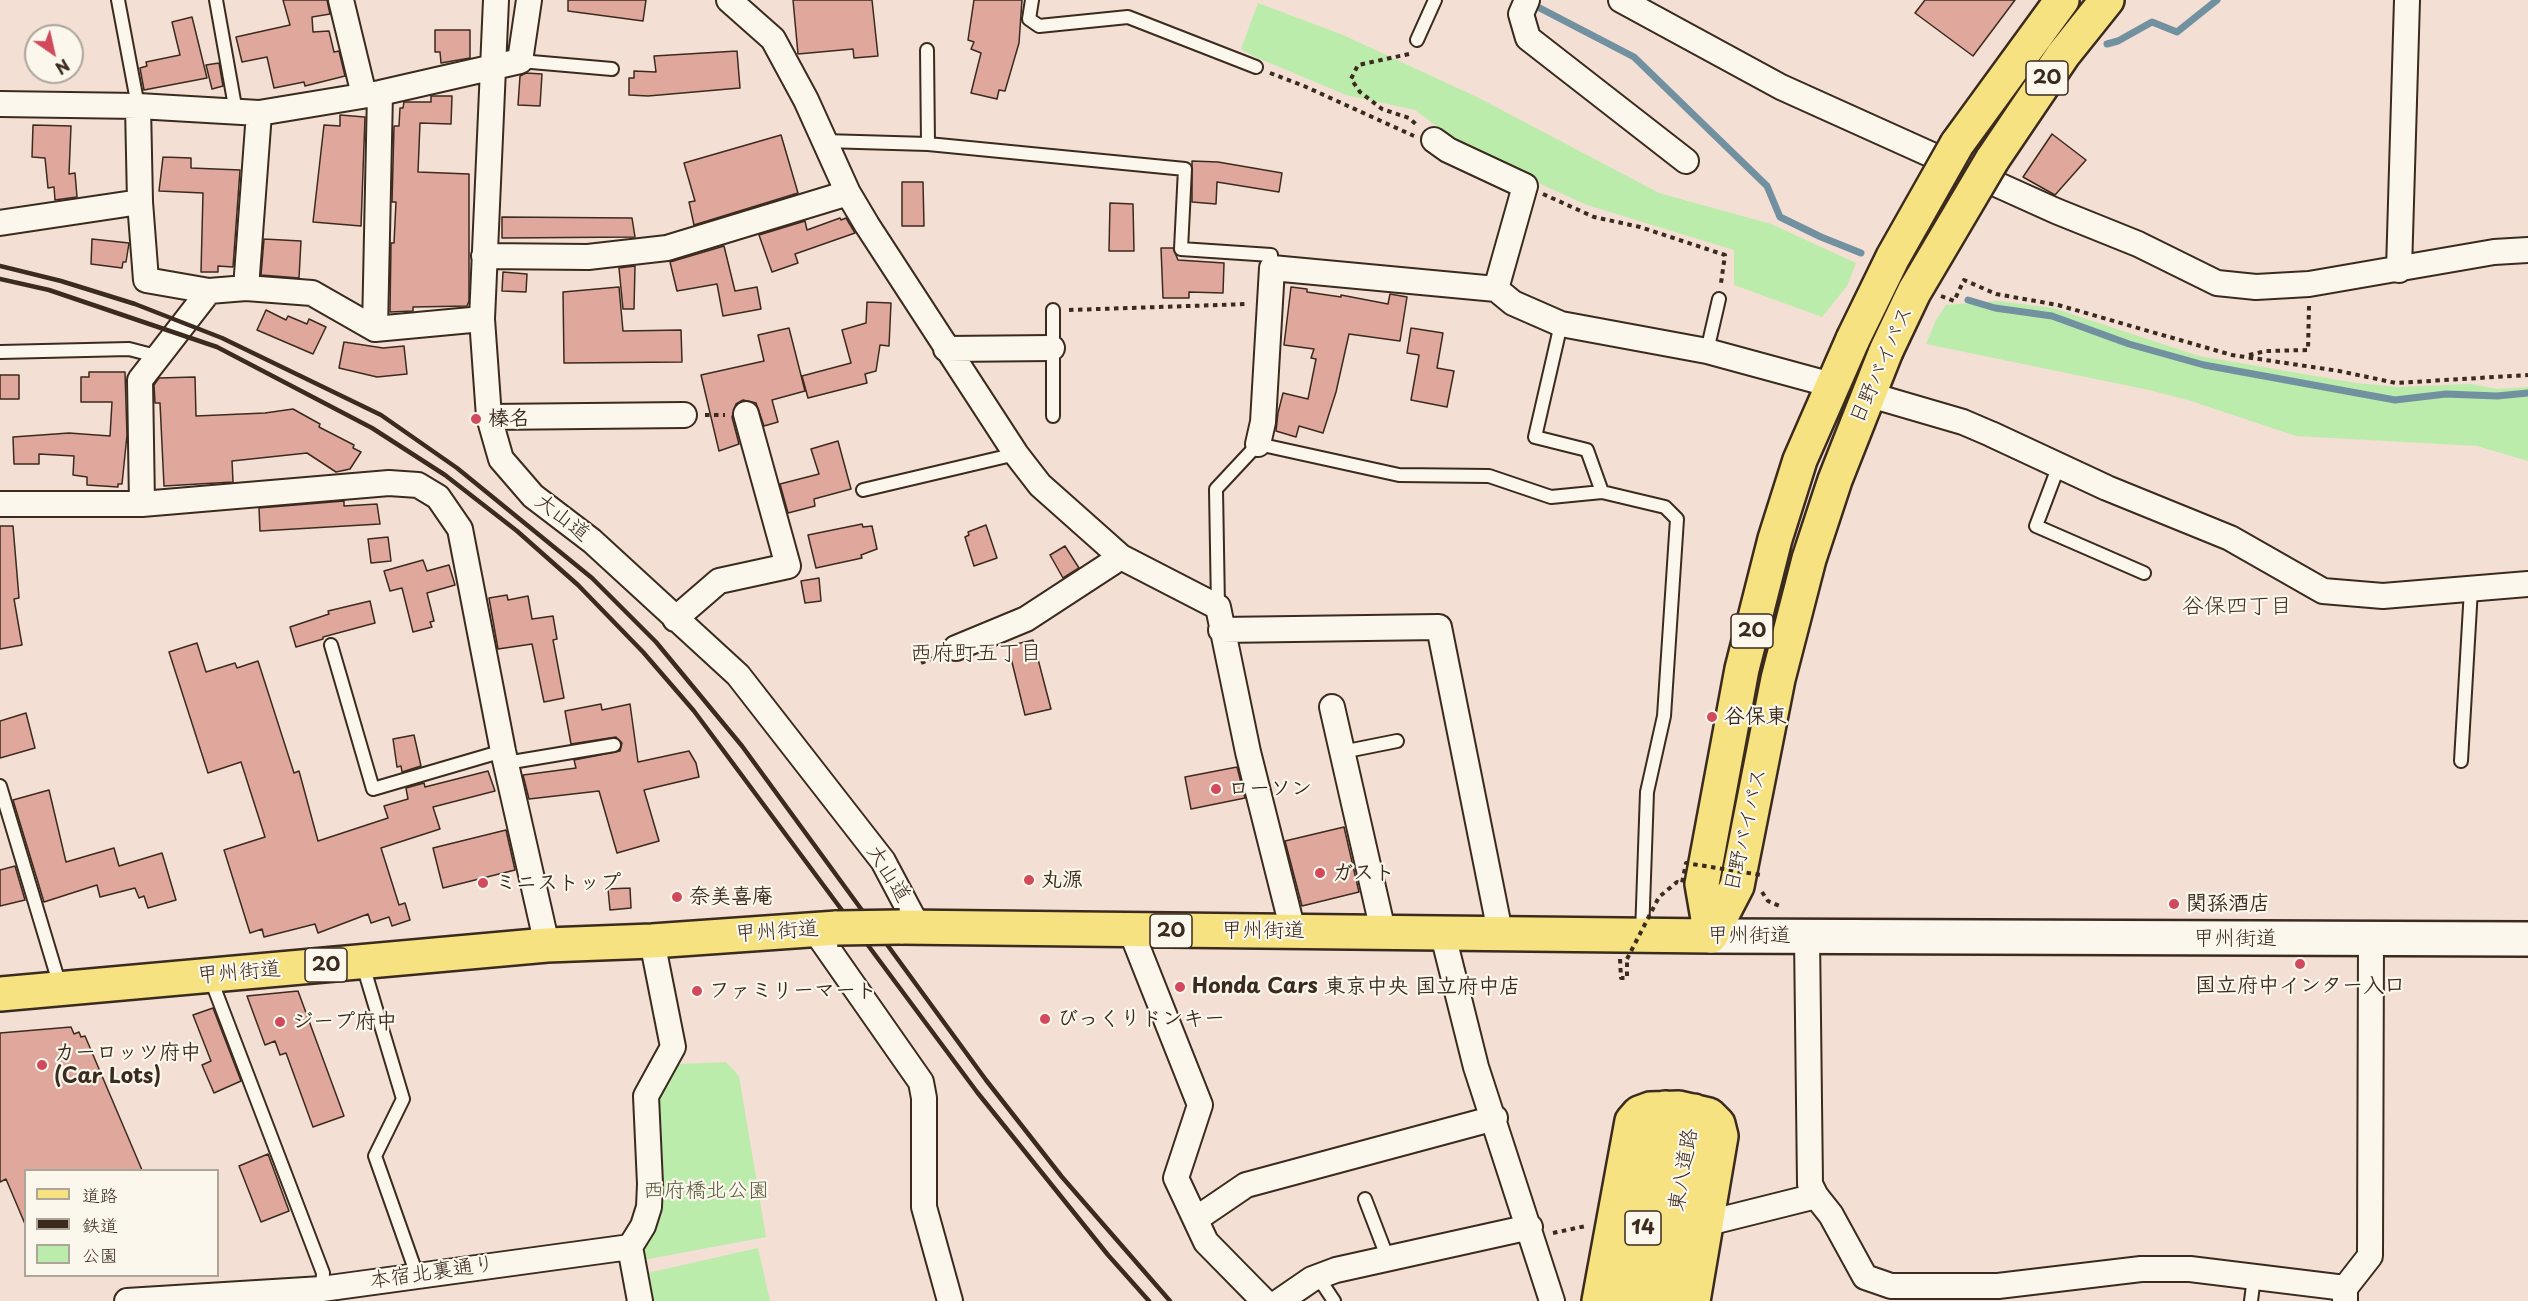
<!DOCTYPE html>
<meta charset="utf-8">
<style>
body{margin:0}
#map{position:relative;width:2528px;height:1301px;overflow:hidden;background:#f3dfd4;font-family:"Playpen Sans","Klee One",sans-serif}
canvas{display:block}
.legend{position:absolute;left:24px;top:1169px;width:195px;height:108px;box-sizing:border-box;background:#fbf7ec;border:2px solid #aea59a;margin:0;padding:8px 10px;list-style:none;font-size:18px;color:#3b2a1e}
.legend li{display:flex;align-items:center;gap:12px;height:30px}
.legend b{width:30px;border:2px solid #aea59a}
.north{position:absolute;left:24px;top:24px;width:60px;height:60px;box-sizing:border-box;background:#fbf7ec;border:2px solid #aea59a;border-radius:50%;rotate:146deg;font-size:16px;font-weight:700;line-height:24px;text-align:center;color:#3b2a1e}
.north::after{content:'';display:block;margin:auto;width:21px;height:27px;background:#d1495b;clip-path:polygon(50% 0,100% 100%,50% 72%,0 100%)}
</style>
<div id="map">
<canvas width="2528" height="1301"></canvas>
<ul class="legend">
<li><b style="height:8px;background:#f7e281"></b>道路</li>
<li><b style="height:8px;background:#3b2a1e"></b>鉄道</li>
<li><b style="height:16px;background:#bcecab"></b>公園</li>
</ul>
<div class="north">N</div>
</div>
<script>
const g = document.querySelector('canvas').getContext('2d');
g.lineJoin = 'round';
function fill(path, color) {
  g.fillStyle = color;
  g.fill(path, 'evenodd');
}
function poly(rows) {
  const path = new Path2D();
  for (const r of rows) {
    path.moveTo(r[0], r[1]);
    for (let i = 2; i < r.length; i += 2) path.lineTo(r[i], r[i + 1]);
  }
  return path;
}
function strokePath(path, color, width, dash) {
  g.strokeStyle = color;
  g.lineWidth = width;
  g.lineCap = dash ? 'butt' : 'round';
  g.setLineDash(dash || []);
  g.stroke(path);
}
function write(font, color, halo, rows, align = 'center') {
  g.font = font + ' "Playpen Sans","Klee One",sans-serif';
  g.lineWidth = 4.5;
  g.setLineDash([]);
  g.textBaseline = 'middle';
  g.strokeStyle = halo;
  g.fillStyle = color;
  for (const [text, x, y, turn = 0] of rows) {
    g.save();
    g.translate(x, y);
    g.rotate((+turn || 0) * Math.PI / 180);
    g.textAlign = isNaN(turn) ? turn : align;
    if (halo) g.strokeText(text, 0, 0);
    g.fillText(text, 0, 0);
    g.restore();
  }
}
fill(poly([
 [1258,3,1343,35,1479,98,1659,193,1771,224,1856,263,1847,286,1822,317,1734,285,1734,250,1587,205,1472,153,1415,110,1346,95,1253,56,1241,49],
 [1998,301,2053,308,2199,356,2356,383,2398,387,2471,384,2497,389,2528,387,2528,461,2477,446,2296,436,2191,401,2149,390,1926,344,1936,320,1946,305],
 [726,1062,739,1076,766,1237,643,1260,639,1254,647,1095,680,1064],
 [758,1248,770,1301,649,1301,643,1274]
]), '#bcecab');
strokePath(poly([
 [1530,3,1634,57,1767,186,1780,217,1821,237,1861,253],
 [2107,44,2118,41,2152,22,2177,32,2217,0],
 [1968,300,1995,308,2052,316,2129,344,2204,365,2395,400,2446,394,2497,396,2528,393]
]), '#7291a0', 7);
const building = poly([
 [283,0,327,0,330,14,312,17,313,32,329,31,334,52,339,51,345,76,305,86,304,82,274,88,267,57,242,62,236,37,290,25,283,0],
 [568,0,646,0,643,21,568,11,568,0],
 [793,0,872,0,878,56,854,58,853,49,798,54,793,0],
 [974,0,1022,0,1019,43,1005,91,999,90,997,99,971,93,981,53,971,49,974,42,968,40,974,0],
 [1925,0,2015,0,1973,56,1915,13,1925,0],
 [192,17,207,78,144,90,140,68,147,66,146,62,180,55,172,22,192,17],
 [435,30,470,30,470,58,441,63,440,52,435,52,435,30],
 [737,51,740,88,648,96,629,95,629,78,634,78,634,71,656,72,654,56,737,51],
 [219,63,223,86,212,89,206,65,219,63],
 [526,73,542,74,540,106,518,105,520,76,526,73],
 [431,96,452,96,451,124,420,123,418,172,469,174,469,301,467,306,413,307,413,311,390,312,391,243,394,243,396,202,392,202,394,126,399,126,400,108,403,108,404,102,431,102,431,96],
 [340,115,365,117,361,226,313,222,324,125,340,126,340,115],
 [33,125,71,126,69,174,75,173,77,197,55,200,54,187,48,188,45,158,32,157,33,125],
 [2052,134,2086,160,2055,195,2023,177,2052,134],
 [781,135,798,193,694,225,689,202,695,201,684,163,781,135],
 [163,157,191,158,191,168,240,170,233,267,218,266,218,272,201,272,203,193,159,191,163,157],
 [1192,161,1218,162,1282,173,1279,192,1217,182,1216,204,1192,202,1192,161],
 [902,182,923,182,924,226,902,226,902,182],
 [1110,203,1133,204,1134,251,1109,251,1110,203],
 [502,217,632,218,635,237,502,238,502,217],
 [840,218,841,220,846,218,855,233,795,254,798,263,772,272,759,235,805,221,807,230,840,218],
 [92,239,129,243,126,262,123,262,122,268,91,264,92,239],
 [264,239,301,241,299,278,261,275,264,239],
 [724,246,735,291,757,287,761,309,723,316,717,284,677,291,670,262,724,246],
 [1161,248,1173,248,1178,260,1224,263,1223,293,1189,292,1189,298,1163,298,1161,248],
 [635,266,634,309,623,309,619,268,635,266],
 [503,272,527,274,526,292,502,291,503,272],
 [619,287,623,331,681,330,682,362,564,363,563,292,619,287],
 [1291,287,1307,289,1307,292,1341,297,1341,295,1388,304,1390,294,1407,297,1400,341,1349,334,1336,392,1323,433,1299,426,1296,437,1276,431,1278,413,1283,393,1308,399,1316,359,1311,358,1314,349,1284,345,1291,287],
 [867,302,891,303,889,346,880,345,876,371,865,374,867,383,808,398,802,376,851,363,842,330,866,323,867,302],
 [266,310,286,320,288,316,307,324,309,319,326,327,313,354,257,330,266,310],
 [789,328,805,391,772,400,778,422,764,426,756,403,743,400,736,404,732,417,739,444,719,451,701,375,764,361,758,335,789,328],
 [1411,328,1443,333,1437,368,1454,371,1447,407,1411,400,1419,355,1407,353,1411,328],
 [344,342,383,348,404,346,407,374,377,377,339,368,344,342],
 [89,372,125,372,127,435,122,484,118,484,118,487,87,485,87,477,73,475,74,456,39,454,39,464,14,464,13,437,69,433,110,436,112,402,81,402,81,377,89,377,89,372],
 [0,375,19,375,19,399,0,399,0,375],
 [195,377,196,416,265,413,293,409,320,424,319,427,354,445,353,448,361,452,350,469,336,472,307,453,232,461,233,482,164,486,160,403,155,403,154,385,159,378,195,377],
 [838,441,851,489,814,499,815,506,788,513,780,484,819,474,811,449,838,441],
 [344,501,344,506,377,504,380,524,260,531,259,508,344,501],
 [862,524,863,527,872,526,877,549,861,555,862,558,816,568,808,535,862,524],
 [986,525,997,558,974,566,965,537,969,535,968,532,986,525],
 [0,526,13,526,19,598,14,599,22,645,0,649,0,526],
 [388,537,391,561,371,563,368,539,388,537],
 [1065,546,1079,568,1063,578,1050,555,1065,546],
 [423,560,427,571,449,565,455,585,427,593,434,621,430,622,432,627,413,632,402,588,390,591,384,571,423,560],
 [819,578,821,601,805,603,801,581,819,578],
 [507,595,508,600,528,596,532,619,553,616,557,639,553,640,564,698,544,702,532,644,498,649,489,598,507,595],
 [370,601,375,623,323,637,323,639,296,647,290,627,329,614,328,611,370,601],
 [1033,640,1051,709,1025,715,1008,646,1033,640],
 [197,643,206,672,235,663,237,668,258,661,294,773,299,771,318,841,388,818,384,806,408,799,406,788,424,783,425,787,488,771,495,791,433,807,440,829,381,848,399,905,405,903,410,920,392,926,389,917,371,923,368,914,318,933,315,924,264,937,262,929,250,933,224,850,265,837,241,762,208,773,169,652,197,643],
 [601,704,602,710,630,704,638,762,689,751,696,763,699,777,644,790,659,841,617,853,599,791,529,799,523,775,576,768,574,760,620,751,622,743,616,737,571,744,565,711,601,704],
 [26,713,35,748,0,758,0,721,26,713],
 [414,735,421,766,402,772,401,766,397,767,393,739,414,735],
 [1237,767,1245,798,1191,809,1185,777,1237,767],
 [49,790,66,862,114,848,119,866,162,853,176,900,148,908,144,896,139,898,135,888,100,897,97,885,44,902,13,800,49,790],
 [1344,827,1359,892,1302,906,1285,841,1344,827],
 [506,830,515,870,443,888,433,848,506,830],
 [15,866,25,900,0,906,0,870,15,866],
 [630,888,631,908,610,910,608,889,630,888],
 [298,991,344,1116,313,1127,286,1053,280,1055,275,1041,265,1045,247,996,298,991],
 [213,1008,241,1081,214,1093,202,1065,211,1061,193,1015,213,1008],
 [71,1027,74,1034,79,1032,81,1037,85,1036,142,1170,26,1170,25,1224,6,1179,0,1182,0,1033,71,1027],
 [268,1154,289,1211,261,1222,239,1166,268,1154]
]);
fill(building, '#e0a79c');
strokePath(building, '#3b2a1e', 1.5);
const service = poly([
 [118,0,138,106],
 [216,0,236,112],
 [1032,0,1029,19,1039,26,1128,17,1256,67],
 [1417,40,1435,0],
 [927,50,928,144],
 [520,61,612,69],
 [824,141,928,144,1185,169,1181,249,1271,255,1272,268],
 [1053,310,1053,416],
 [1561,324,1535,437,1587,450,1602,492,1665,507,1677,519,1664,716,1647,792,1642,934],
 [1707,351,1719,299],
 [0,352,129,349,156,356],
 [2059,465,2036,526,2144,573],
 [863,490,1016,454],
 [1218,607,1216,489,1258,444,1399,475,1489,476,1551,497,1602,492],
 [331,645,373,789,503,751],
 [1342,752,1397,741],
 [2461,761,2471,589],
 [506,763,614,745],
 [0,786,60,986],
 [362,962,403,1099,375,1156,417,1275],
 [210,977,323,1273,322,1289],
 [1365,1199,1388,1259],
 [1318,1277,1334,1301],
 [2251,1301,2254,1277]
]);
const minor = poly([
 [341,0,364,95],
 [496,0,482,319,489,417,501,459,533,496,592,541,738,675,883,861,918,927],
 [729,0,773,39,806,100,848,193,867,225,1016,454,1040,485,1121,557,1218,607,1248,752,1293,931],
 [1527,0,1521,14,1528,38,1686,161],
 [1621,0,1781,87,2056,211,2138,244,2217,283,2256,287,2309,284,2494,252,2528,250],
 [0,104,138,106,259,113,380,93,520,61,529,0],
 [138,106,140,202,146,280,209,291],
 [1434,140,1448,150,1525,186,1496,289],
 [0,223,140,202],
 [484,256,588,257,667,248,848,193],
 [2399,270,2407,0],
 [246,288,259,113],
 [375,329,380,93],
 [946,349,1052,348],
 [1867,394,1963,422,1991,434,2107,488,2230,538,2323,591,2383,596,2528,584],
 [489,417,684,415],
 [1258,444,1263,422,1272,268,1496,289,1513,303,1561,324,1707,351,1832,385],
 [0,504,142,504,389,483,418,485,438,497,460,529,503,751,547,945],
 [142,504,140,380,209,291,246,288,312,293,375,329,482,319],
 [675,619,719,581,788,566,746,414],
 [1221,630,1439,627,1500,932],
 [956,648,1026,619,1121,557],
 [1332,707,1383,931],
 [814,929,921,1082,924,1098,924,1207,950,1301],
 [1131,931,1200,1105,1176,1178,1206,1242,1264,1301],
 [1442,931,1476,1067,1552,1301],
 [1807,936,1810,1184,1816,1196],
 [1196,1219,1246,1185,1495,1118],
 [1707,1219,1720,1220,1816,1196,1831,1215,1865,1277,1891,1286,1998,1286,2141,1269,2190,1269,2345,1288],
 [127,1301,322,1289,630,1247],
 [640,1301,630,1247,643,1226,649,1207,650,1184,646,1096,673,1047,652,941],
 [1280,1301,1312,1279,1336,1270,1530,1227],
 [2345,1301,2345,1288,2370,1256,2371,939]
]);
const secondary = poly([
 [1711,936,2528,939]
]);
const primary = poly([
 [1599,1301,1632,1121,1639,1113,1650,1109,1679,1108,1709,1115,1718,1124,1721,1136,1693,1301],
 [1630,1301,1665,1108],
 [1661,1301,1694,1111]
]);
const trunk = poly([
 [1957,144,2062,0],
 [1992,160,2063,55,2107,0],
 [900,927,1711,936],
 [1711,936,1702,884,1742,669,1775,539,1800,460,1853,339],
 [1711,936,1737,886,1778,679,1809,559,1835,480,1886,351],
 [0,994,547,945,652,941,837,928]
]);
strokePath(service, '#3b2a1e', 16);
strokePath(minor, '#3b2a1e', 28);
strokePath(secondary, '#3b2a1e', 38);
strokePath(primary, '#3b2a1e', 38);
strokePath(trunk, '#3b2a1e', 38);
strokePath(poly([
 [1409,54,1358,65,1351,79,1360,92,1382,109,1409,118,1418,126],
 [1270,73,1304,86,1414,136],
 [1543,194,1594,217,1640,227,1725,255,1721,283],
 [1941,296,1954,301,1964,280,1996,294,2058,305,2232,355,2339,371,2396,383,2528,375],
 [1069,310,1248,304],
 [2249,355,2266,351,2308,350,2309,306],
 [705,415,725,415],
 [921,663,936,657],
 [1762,892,1768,901,1782,907],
 [1620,959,1621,978,1627,978,1627,960],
 [1553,1233,1586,1226]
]), '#3b2a1e', 4, [4.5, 4.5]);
strokePath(service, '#fbf7ec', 12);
strokePath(minor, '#fbf7ec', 24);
strokePath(secondary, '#fbf7ec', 33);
strokePath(primary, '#f7e281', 33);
strokePath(trunk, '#f7e281', 33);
strokePath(poly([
 [0,266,61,281,135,304,222,338,381,415,457,468,592,578,656,642,742,746,986,1080,1062,1177,1170,1301],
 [0,279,49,290,217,347,372,428,445,475,517,531,578,585,643,652,694,711,977,1092,1108,1255,1149,1301]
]), '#3b2a1e', 4.5);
const trunkBridge = poly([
 [1853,339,1893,257,1957,144],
 [1886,351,1914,292,1992,160],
 [837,928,900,927]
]);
strokePath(trunkBridge, '#3b2a1e', 38, []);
strokePath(poly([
 [1627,959,1659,897,1677,882,1682,883,1686,863,1761,875]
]), '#3b2a1e', 4, [4.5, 4.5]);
strokePath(trunkBridge, '#f7e281', 33);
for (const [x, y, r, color] of [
 [476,419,6,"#d1495b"],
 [1712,717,6,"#d1495b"],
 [1216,789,6,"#d1495b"],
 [1320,873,6,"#d1495b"],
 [1029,880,6,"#d1495b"],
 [483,883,6,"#d1495b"],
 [677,897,6,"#d1495b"],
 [2174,904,6,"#d1495b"],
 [2300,964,6,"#d1495b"],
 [1180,987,6,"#d1495b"],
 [697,991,6,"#d1495b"],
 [1045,1019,6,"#d1495b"],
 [280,1022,6,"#d1495b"],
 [42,1065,6,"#d1495b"]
]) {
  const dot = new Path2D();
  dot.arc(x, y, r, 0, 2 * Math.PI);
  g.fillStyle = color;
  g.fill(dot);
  strokePath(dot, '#fbf7ec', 2);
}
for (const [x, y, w] of [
 [2047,78,42],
 [1752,631,42],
 [1171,931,42],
 [326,965,42],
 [1643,1228,36]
]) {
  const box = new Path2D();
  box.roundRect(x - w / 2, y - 17, w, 34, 4.5);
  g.fillStyle = '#fbf7ec';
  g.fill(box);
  strokePath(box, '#3b2a1e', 1.5);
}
write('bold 20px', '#3b2a1e', null, [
 ["20",2047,78],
 ["20",1752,631],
 ["20",1171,931],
 ["20",326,965],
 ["14",1643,1228]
]);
write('21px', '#3b2a1e', '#fbf7ec', [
 ["日野バイパス",1882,365,-66],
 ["大山道",562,518,38],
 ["日野バイパス",1746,830,-77],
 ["大山道",888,874,58],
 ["甲州街道",1263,931],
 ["甲州街道",777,932,-4],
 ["甲州街道",1749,936],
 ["甲州街道",2235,939],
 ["甲州街道",239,973,-5],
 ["東八道路",1684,1170,-80],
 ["本宿北裏通り",432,1273,-8]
]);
write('bold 21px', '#3b2a1e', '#fbf7ec', [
 ["榛名",488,419],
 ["谷保東",1724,717],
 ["ローソン",1228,789],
 ["ガスト",1332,873],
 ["丸源",1041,880],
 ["ミニストップ",495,883],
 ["奈美喜庵",689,897],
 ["関孫酒店",2186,904],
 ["国立府中インター入口",2300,986,"center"],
 ["Honda Cars 東京中央 国立府中店",1192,987],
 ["ファミリーマート",709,991],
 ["びっくりドンキー",1057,1019],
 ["ジープ府中",292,1022],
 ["カーロッツ府中",54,1053],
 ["(Car Lots)",54,1077]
], 'left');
write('21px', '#5b5a41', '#fbf7ec', [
 ["西府橋北公園",706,1191]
]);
write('22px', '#3b2a1e', '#fbf7ec', [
 ["谷保四丁目",2237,607],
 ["西府町五丁目",976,654]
]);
</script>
